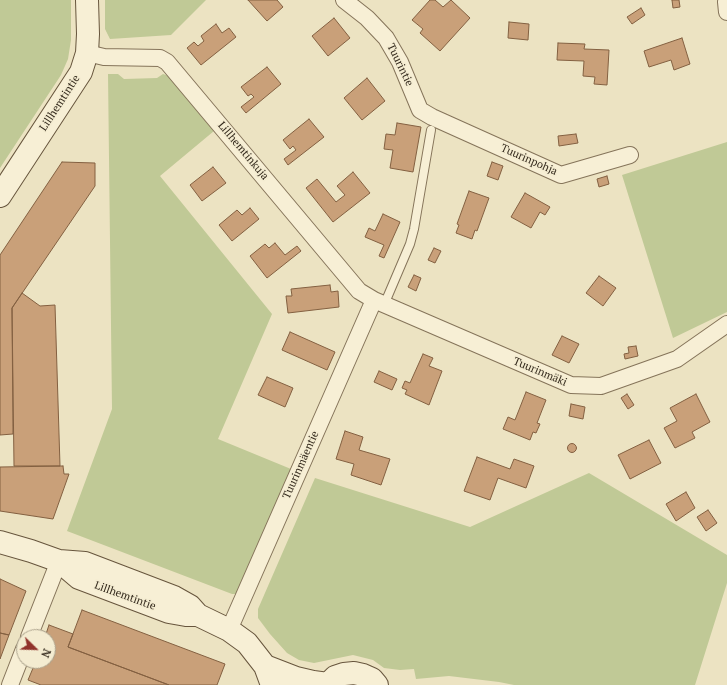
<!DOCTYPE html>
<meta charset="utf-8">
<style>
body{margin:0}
#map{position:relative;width:727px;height:685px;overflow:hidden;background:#ece3c2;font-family:"PT Serif",serif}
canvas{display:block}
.north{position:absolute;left:16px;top:629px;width:40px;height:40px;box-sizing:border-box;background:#f4ecd1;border:1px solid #a89f89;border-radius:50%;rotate:113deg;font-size:11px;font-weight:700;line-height:16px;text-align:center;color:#352b1e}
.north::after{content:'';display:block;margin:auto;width:14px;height:18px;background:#91332c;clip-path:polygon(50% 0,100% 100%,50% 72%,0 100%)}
</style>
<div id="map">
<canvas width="727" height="685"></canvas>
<div class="north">N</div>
</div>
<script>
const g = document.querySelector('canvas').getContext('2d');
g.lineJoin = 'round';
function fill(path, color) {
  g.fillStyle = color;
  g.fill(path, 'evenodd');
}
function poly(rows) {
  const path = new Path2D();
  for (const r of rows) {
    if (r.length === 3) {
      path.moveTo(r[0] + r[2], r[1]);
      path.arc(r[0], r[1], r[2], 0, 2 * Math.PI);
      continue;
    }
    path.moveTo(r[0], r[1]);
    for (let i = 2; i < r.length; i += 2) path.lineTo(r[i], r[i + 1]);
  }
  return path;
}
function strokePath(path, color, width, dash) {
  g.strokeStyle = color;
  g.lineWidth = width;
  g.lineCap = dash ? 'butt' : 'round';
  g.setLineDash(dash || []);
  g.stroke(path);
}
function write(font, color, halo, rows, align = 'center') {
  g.font = font + ' "PT Serif",serif';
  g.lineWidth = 3;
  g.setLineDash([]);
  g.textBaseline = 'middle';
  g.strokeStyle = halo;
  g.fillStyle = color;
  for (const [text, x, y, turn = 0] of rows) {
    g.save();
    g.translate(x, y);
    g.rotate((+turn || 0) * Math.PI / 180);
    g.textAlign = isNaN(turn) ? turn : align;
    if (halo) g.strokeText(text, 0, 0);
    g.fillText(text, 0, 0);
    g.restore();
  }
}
fill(poly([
 [0,0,71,0,71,40,68,59,61,75,0,168],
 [105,0,206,0,171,35,110,39,105,29],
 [108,74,118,74,124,79,157,78,163,74,172,77,214,131,160,176,272,314,218,439,291,469,239,594,232,594,67,531,112,409],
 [727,142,727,312,673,338,622,175],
 [589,473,727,555,727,583,695,685,514,685,499,682,449,676,416,679,414,669,400,670,384,668,373,660,353,655,314,663,299,660,287,653,270,634,258,618,258,609,315,478,470,527]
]), '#c0c996');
const building = poly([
 [248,0,277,0,283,7,267,21,248,0],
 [430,0,435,0,443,7,451,0,470,18,440,51,420,33,423,29,412,20,430,0],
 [672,0,679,0,680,7,673,8,672,0],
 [641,8,645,15,632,24,627,17,641,8],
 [334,18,350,38,328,56,312,36,334,18],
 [509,22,529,24,528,40,508,38,509,22],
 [216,24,222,33,229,28,236,37,201,65,187,48,194,42,198,46,204,41,201,36,216,24],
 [682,38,690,64,674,70,671,60,649,67,644,51,682,38],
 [558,43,585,44,584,49,609,50,607,85,594,84,595,77,583,76,584,61,557,60,558,43],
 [267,67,281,84,246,113,241,107,254,97,251,94,248,96,241,87,267,67],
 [367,78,385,101,362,120,344,98,367,78],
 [309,119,324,137,288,165,284,159,296,150,293,146,290,149,283,140,309,119],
 [397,123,421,127,413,172,390,168,393,150,384,149,386,134,395,135,397,123],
 [576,134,578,143,559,146,558,136,576,134],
 [62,162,95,163,95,186,12,308,13,434,0,435,0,255,62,162],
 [492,162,503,166,498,180,487,176,492,162],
 [213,167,226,183,202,201,190,185,213,167],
 [353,172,370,193,333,222,306,188,317,179,336,202,345,195,337,186,353,172],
 [607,176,609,184,599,187,597,179,607,176],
 [469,191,489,198,477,231,475,230,472,239,456,233,459,225,457,224,469,191],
 [525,193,550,207,545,215,540,212,531,228,511,217,525,193],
 [250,208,259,219,232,241,219,225,237,210,242,215,250,208],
 [383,214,400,222,384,258,379,256,384,245,365,237,369,228,375,231,383,214],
 [275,243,285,255,297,246,301,251,267,278,250,256,265,244,269,248,275,243],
 [434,248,441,251,435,263,428,260,434,248],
 [414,275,421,278,416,291,408,287,414,275],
 [599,276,616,288,603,306,586,293,599,276],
 [330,285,331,292,338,291,339,307,288,313,286,296,292,296,291,289,330,285],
 [22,293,40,306,55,305,60,466,14,466,12,308,22,293],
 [290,332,335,352,327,370,282,350,290,332],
 [562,336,579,344,569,363,552,355,562,336],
 [636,346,638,356,625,359,624,354,629,353,628,347,636,346],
 [423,354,433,358,429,366,442,371,429,405,405,394,407,390,402,388,405,381,410,383,423,354],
 [379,371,397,379,392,390,374,382,379,371],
 [267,377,293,388,285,407,258,395,267,377],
 [526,392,546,400,537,423,540,424,536,433,533,432,530,440,503,429,508,417,515,420,526,392],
 [627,394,634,405,628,409,621,398,627,394],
 [696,394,710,422,692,432,695,438,675,448,664,428,677,421,670,408,696,394],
 [571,404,585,407,583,419,569,416,571,404],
 [345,431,363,437,359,450,390,459,381,485,351,475,354,464,336,459,345,431],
 [649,440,661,463,630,479,618,455,649,440],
 [572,448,4.5],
 [477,457,510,469,514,459,534,466,526,488,498,478,490,500,464,491,477,457],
 [63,466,64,474,69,474,53,519,0,511,0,467,63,466],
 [686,492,695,508,676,521,666,504,686,492],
 [708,510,717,523,706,531,697,517,708,510],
 [0,579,26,591,9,635,0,633,0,579],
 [82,610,225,664,217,685,169,685,68,647,82,610],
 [49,625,73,634,68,647,169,685,41,685,28,680,36,661,48,661,48,637,45,637,49,625],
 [0,633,9,635,0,659,0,633]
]);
fill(building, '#c9a079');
strokePath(building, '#836041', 1);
const lane = poly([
 [384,305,410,244,414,229,431,130]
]);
const street = poly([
 [344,0,367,18,386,38,400,62,420,110,432,117,561,175,630,155],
 [726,2,727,12],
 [87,53,104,57,160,58,167,62,359,291,374,300,571,385,601,386,677,359,727,324],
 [229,630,374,300],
 [29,637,59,561],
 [10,685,24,649]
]);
const secondary = poly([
 [0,196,81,72,87,53,88,34,87,0],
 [0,542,31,551,59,561,85,563,174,597,190,606,198,615,229,630,247,643,265,666,272,685],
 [59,561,79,578,169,612,186,615,197,615],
 [265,666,296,678,313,682,328,684],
 [327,685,335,677,344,674,354,673,363,675,372,679,377,685]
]);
strokePath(lane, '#85745a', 10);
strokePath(street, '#85745a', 18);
strokePath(secondary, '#67553d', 24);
strokePath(lane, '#f7efd5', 8);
strokePath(street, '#f7efd5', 16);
strokePath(secondary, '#f7efd5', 22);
write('11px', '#352b1e', '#f4ecd1', [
 ["Tuurintie",400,65,64],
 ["Lillhemtintie",60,103,-57],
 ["Lillhemtinkuja",243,151,50],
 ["Tuurinpohja",529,160,24],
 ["Tuurinmäki",540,372,23],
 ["Tuurinmäentie",301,465,-66],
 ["Lillhemtintie",125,596,20]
]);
</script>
